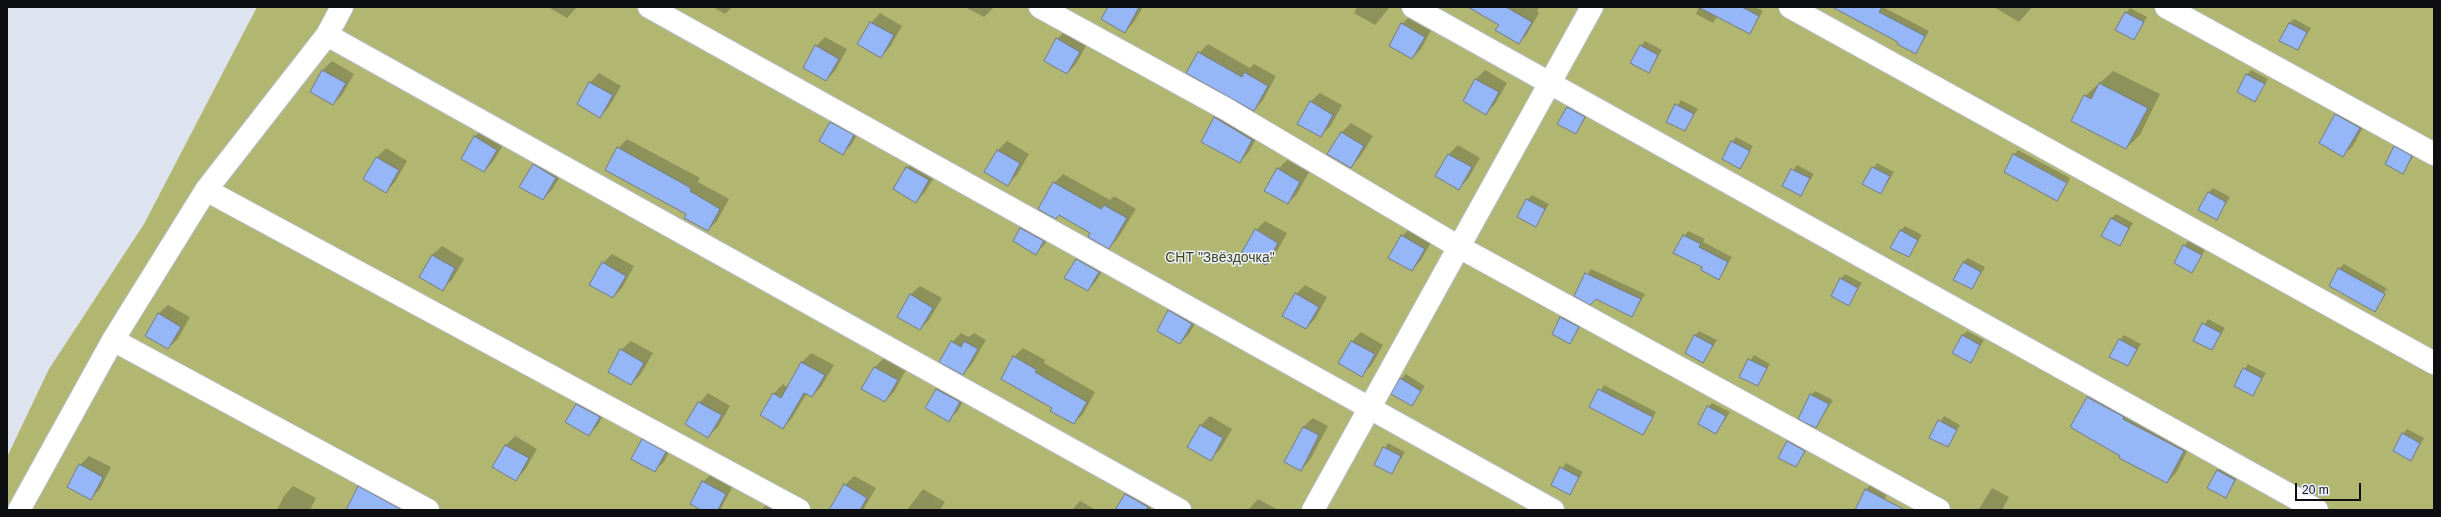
<!DOCTYPE html>
<meta charset="utf-8">
<style>
body{margin:0}
#map{position:relative;width:2441px;height:517px;overflow:hidden;background:#dee4ef;font-family:Arial,sans-serif}
canvas{display:block}
.frame{position:absolute;inset:0;border:8px solid #0c0e11;pointer-events:none}
.scale{position:absolute;left:2295px;top:483px;width:66px;height:18px;box-sizing:border-box;border:2px solid #0c0e11;border-top:0;padding-left:5px;font-size:12px;line-height:14px;white-space:nowrap;color:#0c0e11;-webkit-text-stroke:3px #ebf1fd;paint-order:stroke}
</style>
<div id="map">
<canvas width="2441" height="517"></canvas>
<div class="frame"></div>
<div class="scale">20 m</div>
</div>
<script>
const g = document.querySelector('canvas').getContext('2d');
g.lineJoin = 'round';
function fill(path, color) {
  g.fillStyle = color;
  g.fill(path, 'evenodd');
}
function poly(rows) {
  const path = new Path2D();
  for (const r of rows) {
    path.moveTo(r[0], r[1]);
    for (let i = 2; i < r.length; i += 2) path.lineTo(r[i], r[i + 1]);
  }
  return path;
}
function strokePath(path, color, width, dash) {
  g.strokeStyle = color;
  g.lineWidth = width;
  g.lineCap = dash ? 'butt' : 'round';
  g.setLineDash(dash || []);
  g.stroke(path);
}
function write(font, color, halo, rows, align = 'center') {
  g.font = font + ' Arial,sans-serif';
  g.lineWidth = 3;
  g.setLineDash([]);
  g.textBaseline = 'middle';
  g.strokeStyle = halo;
  g.fillStyle = color;
  for (const [text, x, y, turn = 0] of rows) {
    g.save();
    g.translate(x, y);
    g.rotate((+turn || 0) * Math.PI / 180);
    g.textAlign = isNaN(turn) ? turn : align;
    if (halo) g.strokeText(text, 0, 0);
    g.fillText(text, 0, 0);
    g.restore();
  }
}
fill(poly([
 [257,7,2434,7,2434,510,7,510,7,457,49,369,144,224]
]), '#b1b771');
fill(poly([
 [548,7,577,7,567,18],
 [713,7,732,7,725,14],
 [965,7,994,7,984,17],
 [1109,7,1143,7,1134,22,1125,32],
 [1357,7,1390,7,1375,25,1354,13],
 [1470,7,1539,7,1537,11,1539,13,1527,34,1519,43,1500,24],
 [1699,7,1723,7,1713,23,1696,14],
 [1742,7,1755,7,1763,11,1750,33],
 [1859,7,1883,7,1929,31,1916,53],
 [1994,7,2032,7,2019,22],
 [2130,8,2147,17,2134,38,2126,13],
 [880,13,902,26,890,47,881,57,871,23],
 [1411,15,1433,27,1421,49,1412,58,1402,24],
 [2294,19,2311,28,2298,49,2289,23],
 [1066,30,1088,42,1076,64,1067,73,1057,39],
 [825,37,847,49,835,71,826,80,816,46],
 [1645,41,1662,50,1649,72,1641,46],
 [1208,44,1250,68,1254,64,1276,76,1263,100,1254,110,1199,53],
 [332,61,354,74,342,95,333,104,311,92,323,70],
 [1485,70,1507,83,1495,104,1486,113,1464,101,1476,79],
 [2251,70,2268,79,2255,101,2247,75],
 [2113,71,2160,94,2140,135,2126,148,2085,96],
 [599,73,621,86,609,107,600,117,578,104,590,83],
 [1320,93,1342,105,1330,127,1320,136,1310,102],
 [1681,100,1698,109,1684,130,1668,121],
 [1572,103,1589,112,1576,133,1568,107],
 [2345,105,2368,118,2353,146,2343,155,2336,115],
 [1225,108,1261,130,1249,152,1240,162,1202,142,1215,118],
 [840,113,862,126,852,144,843,153,831,123],
 [1351,123,1373,136,1360,157,1351,167,1341,133],
 [484,128,506,140,493,162,484,171,474,137],
 [1736,137,1753,146,1740,168,1732,142],
 [627,139,700,178,698,182,729,199,717,221,708,230,688,214,618,148],
 [1007,141,1029,154,1017,175,1007,185,997,151],
 [2399,142,2416,152,2403,173,2395,147],
 [1458,145,1480,158,1468,179,1459,188,1437,176,1449,154],
 [386,148,407,161,395,182,386,192,376,158],
 [2018,150,2070,178,2068,183,2014,154],
 [2014,154,2067,184,2061,195,2057,199,2005,171],
 [543,156,565,168,552,190,543,199,533,165],
 [916,158,938,171,925,192,916,202,907,168],
 [1287,160,1309,172,1297,194,1288,203,1278,169],
 [1877,163,1894,172,1881,193,1864,184],
 [1797,165,1814,174,1800,195,1783,186],
 [1063,174,1110,200,1114,196,1136,209,1118,238,1109,248,1092,233,1060,214,1056,218,1054,183],
 [2213,188,2230,197,2217,218,2208,193],
 [1532,195,1549,204,1535,226,1527,200],
 [2116,214,2133,223,2120,245,2111,219],
 [1030,219,1052,232,1045,244,1036,253,1014,241,1021,228],
 [1265,221,1287,233,1275,255,1266,264,1256,230],
 [1905,226,1922,235,1909,256,1900,231],
 [1411,227,1433,239,1421,260,1412,270,1402,236],
 [1688,231,1705,239,1703,242,1732,257,1719,279,1704,267,1675,252],
 [2188,241,2205,250,2192,271,2184,246],
 [442,246,464,259,452,280,442,289,432,255],
 [1086,250,1107,262,1097,280,1088,290,1076,259],
 [612,254,634,266,622,288,613,297,603,263],
 [1968,258,1985,267,1972,288,1963,262],
 [2344,264,2388,289,2379,307,2388,290,2386,289,2377,307,2379,307,2375,311,2339,269],
 [1591,269,1645,294,1632,316,1596,298,1575,295],
 [1845,274,1862,283,1849,304,1841,279],
 [1305,285,1327,297,1315,319,1306,328,1296,294],
 [920,286,942,298,929,320,920,329,910,295],
 [1178,302,1201,314,1189,334,1180,343,1169,311],
 [168,305,190,317,178,339,168,348,158,314],
 [1566,313,1583,322,1570,342,1553,333],
 [2208,319,2225,328,2212,349,2194,340],
 [1699,331,1717,340,1703,362,1695,336],
 [1967,331,1984,340,1971,361,1962,336],
 [1361,332,1383,345,1371,366,1361,375,1352,341],
 [961,333,969,337,974,333,986,340,972,364,963,374,952,342],
 [2124,335,2141,344,2128,365,2120,340],
 [631,341,653,353,641,374,631,384,609,371,621,350],
 [1023,348,1045,360,1044,363,1095,392,1083,414,1074,423,1053,407,1014,357],
 [811,353,834,365,821,387,812,396,807,393,792,418,783,428,773,394,783,384,788,388,802,362],
 [1754,355,1770,364,1757,385,1740,376],
 [884,358,906,370,894,392,885,401,863,389,875,367],
 [2248,364,2266,373,2253,394,2235,385],
 [1406,374,1425,386,1412,405,1401,379],
 [946,380,968,392,958,411,948,420,926,408,937,389],
 [1604,385,1656,412,1643,434,1591,406],
 [2097,388,2192,442,2176,473,2167,482,2071,427,2088,397],
 [1815,391,1833,400,1816,427,1811,395],
 [708,393,730,406,718,427,708,436,699,403],
 [586,395,608,407,598,425,589,435,577,405],
 [1712,403,1730,412,1716,433,1708,407],
 [1210,416,1232,429,1220,450,1210,459,1188,447,1201,425],
 [1944,416,1960,425,1947,446,1930,437],
 [1313,418,1328,426,1310,460,1301,470,1286,462,1303,427],
 [2407,429,2424,438,2411,460,2403,434],
 [652,431,674,443,664,462,654,471,643,440],
 [515,436,537,449,525,470,516,479,494,467,506,445],
 [1792,437,1809,446,1796,466,1787,441],
 [1388,443,1405,452,1392,473,1375,464],
 [89,456,111,467,100,489,91,498,80,465],
 [1566,463,1583,472,1570,493,1552,484],
 [2222,466,2239,475,2226,497,2217,471],
 [712,473,734,484,720,510,703,510,703,482],
 [854,476,876,488,863,510,839,510,845,485],
 [368,478,390,490,380,510,350,510,359,487],
 [1135,485,1157,497,1150,510,1124,510,1118,507,1126,494],
 [1870,485,1887,494,1879,510,1863,510,1866,490],
 [293,486,316,498,310,510,277,510,284,496],
 [1992,488,2009,497,2002,510,1979,509],
 [923,489,945,502,940,510,907,510],
 [1258,499,1278,510,1248,510],
 [1080,501,1096,510,1072,510],
 [767,504,777,510,761,510]
]), '#0003');
const building = poly([
 [1108,7,1139,7,1125,33,1101,19,1108,7],
 [1468,7,1506,7,1532,22,1519,44,1495,30,1499,25,1468,7],
 [1698,7,1742,7,1759,16,1750,34,1698,7],
 [1832,7,1882,7,1879,12,1925,36,1916,54,1897,44,1898,42,1832,7],
 [2125,12,2144,22,2134,40,2115,30,2125,12],
 [870,22,894,35,881,58,857,44,870,22],
 [1401,23,1425,37,1412,59,1389,46,1401,23],
 [2289,23,2307,32,2298,50,2279,41,2289,23],
 [1056,38,1080,52,1067,74,1044,61,1056,38],
 [815,45,839,59,826,81,803,68,815,45],
 [1640,45,1658,55,1649,73,1630,63,1640,45],
 [1198,52,1242,77,1244,72,1268,86,1254,111,1186,73,1198,52],
 [322,70,346,83,333,105,310,92,322,70],
 [2246,74,2265,84,2255,102,2237,92,2246,74],
 [1475,79,1499,92,1486,115,1463,101,1475,79],
 [589,82,613,95,600,118,577,104,589,82],
 [2099,83,2148,108,2126,149,2071,121,2084,95,2091,99,2099,83],
 [1310,101,1333,115,1321,137,1297,124,1310,101],
 [1675,104,1694,114,1685,131,1666,122,1675,104],
 [1567,107,1585,117,1576,134,1557,124,1567,107],
 [2335,114,2360,128,2343,157,2319,143,2335,114],
 [1214,117,1252,140,1240,163,1201,142,1214,117],
 [830,122,854,135,843,155,819,141,830,122],
 [1341,132,1364,146,1351,168,1327,154,1341,132],
 [474,136,497,150,484,172,461,159,474,136],
 [1731,141,1750,151,1740,169,1722,159,1731,141],
 [2394,146,2412,156,2403,174,2385,164,2394,146],
 [617,147,691,188,690,191,720,209,708,231,684,218,686,214,605,170,617,147],
 [997,150,1020,163,1008,186,984,172,997,150],
 [1448,154,1472,167,1459,190,1435,176,1448,154],
 [2013,154,2067,183,2057,201,2004,172,2013,154],
 [376,157,399,170,386,193,363,179,376,157],
 [533,164,556,178,543,200,519,187,533,164],
 [906,167,929,180,916,203,893,189,906,167],
 [1872,167,1890,176,1881,194,1862,184,1872,167],
 [1277,168,1300,182,1288,204,1264,191,1277,168],
 [1791,169,1810,178,1801,196,1782,186,1791,169],
 [1053,182,1101,209,1104,205,1127,218,1109,249,1088,237,1090,233,1059,215,1056,219,1038,209,1053,182],
 [2208,192,2226,202,2217,220,2198,210,2208,192],
 [1526,199,1545,209,1536,227,1517,217,1526,199],
 [2111,218,2129,228,2120,246,2101,236,2111,218],
 [1020,228,1044,241,1036,255,1013,241,1020,228],
 [1255,229,1278,243,1266,265,1242,252,1255,229],
 [1900,230,1918,240,1909,257,1890,248,1900,230],
 [1401,235,1425,249,1412,271,1388,258,1401,235],
 [1683,235,1701,244,1699,247,1728,262,1719,280,1701,270,1702,267,1673,253,1683,235],
 [2183,245,2202,255,2192,273,2174,263,2183,245],
 [432,255,455,268,443,291,419,277,432,255],
 [1076,259,1099,272,1088,291,1064,278,1076,259],
 [602,262,626,276,613,298,589,285,602,262],
 [1963,262,1981,272,1972,289,1953,280,1963,262],
 [2338,268,2385,294,2375,312,2329,286,2338,268],
 [1585,273,1641,299,1632,317,1596,299,1590,305,1574,296,1585,273],
 [1840,278,1858,288,1849,306,1831,296,1840,278],
 [1295,293,1319,307,1306,329,1282,316,1295,293],
 [910,294,933,308,920,330,897,317,910,294],
 [1168,310,1192,324,1180,344,1157,331,1168,310],
 [158,313,181,327,168,349,145,336,158,313],
 [1560,317,1579,327,1570,344,1552,334,1560,317],
 [2202,323,2221,333,2212,350,2193,341,2202,323],
 [1694,335,1713,345,1703,363,1685,353,1694,335],
 [1962,335,1980,345,1971,363,1952,353,1962,335],
 [2119,339,2137,349,2128,366,2109,357,2119,339],
 [951,341,961,347,964,341,978,349,963,375,939,362,951,341],
 [1351,341,1375,354,1362,377,1338,363,1351,341],
 [620,349,644,363,631,385,608,372,620,349],
 [1013,356,1037,370,1035,372,1087,402,1074,424,1050,411,1052,408,1001,379,1013,356],
 [1748,359,1767,368,1758,386,1739,377,1748,359],
 [801,362,825,375,812,397,804,393,783,429,760,415,773,393,781,398,801,362],
 [874,367,898,380,885,402,861,389,874,367],
 [2243,368,2262,378,2253,396,2234,386,2243,368],
 [1400,378,1421,391,1412,406,1391,394,1400,378],
 [936,389,960,402,949,422,925,408,936,389],
 [1598,389,1653,417,1643,435,1589,407,1598,389],
 [1810,394,1829,404,1816,428,1798,419,1810,394],
 [2087,397,2124,417,2123,419,2184,451,2167,483,2119,458,2120,456,2070,427,2087,397],
 [698,402,722,415,708,438,685,424,698,402],
 [576,404,600,417,589,436,565,422,576,404],
 [1707,406,1726,416,1716,434,1698,424,1707,406],
 [1938,420,1957,430,1948,447,1929,438,1938,420],
 [1200,425,1223,438,1211,461,1187,447,1200,425],
 [1303,427,1319,435,1301,471,1284,462,1303,427],
 [2402,433,2420,443,2411,461,2393,451,2402,433],
 [642,439,666,452,655,472,631,459,642,439],
 [1787,441,1805,451,1796,467,1778,458,1787,441],
 [505,445,529,458,516,481,492,467,505,445],
 [1383,447,1401,456,1392,474,1374,465,1383,447],
 [79,464,103,477,91,500,67,487,79,464],
 [1560,467,1579,477,1570,495,1551,485,1560,467],
 [2217,470,2235,480,2226,498,2207,488,2217,470],
 [702,481,726,494,718,510,701,510,690,504,702,481],
 [844,484,867,498,860,510,829,510,844,484],
 [358,486,402,510,346,510,358,486],
 [1865,489,1905,510,1855,510,1865,489],
 [1125,494,1148,507,1146,510,1115,510,1125,494]
]);
fill(building, '#95b7f7');
strokePath(building, '#757a84', 1);
const minor = poly([
 [649,7,1553,510],
 [1040,7,1226,109,1459,247,1939,510],
 [1413,7,2317,510],
 [1790,7,2434,363],
 [2166,7,2434,154],
 [327,35,1180,510],
 [206,190,799,510],
 [113,340,428,510],
 [19,510,113,340,206,190,327,35,342,7],
 [1313,510,1592,7]
]);
strokePath(minor, '#b7bdc8', 24);
strokePath(minor, '#fff', 22);
write('14px', '#3e4118', '#ebf1fd', [
 ["СНТ \"Звёздочка\"",1220,258]
]);
</script>
